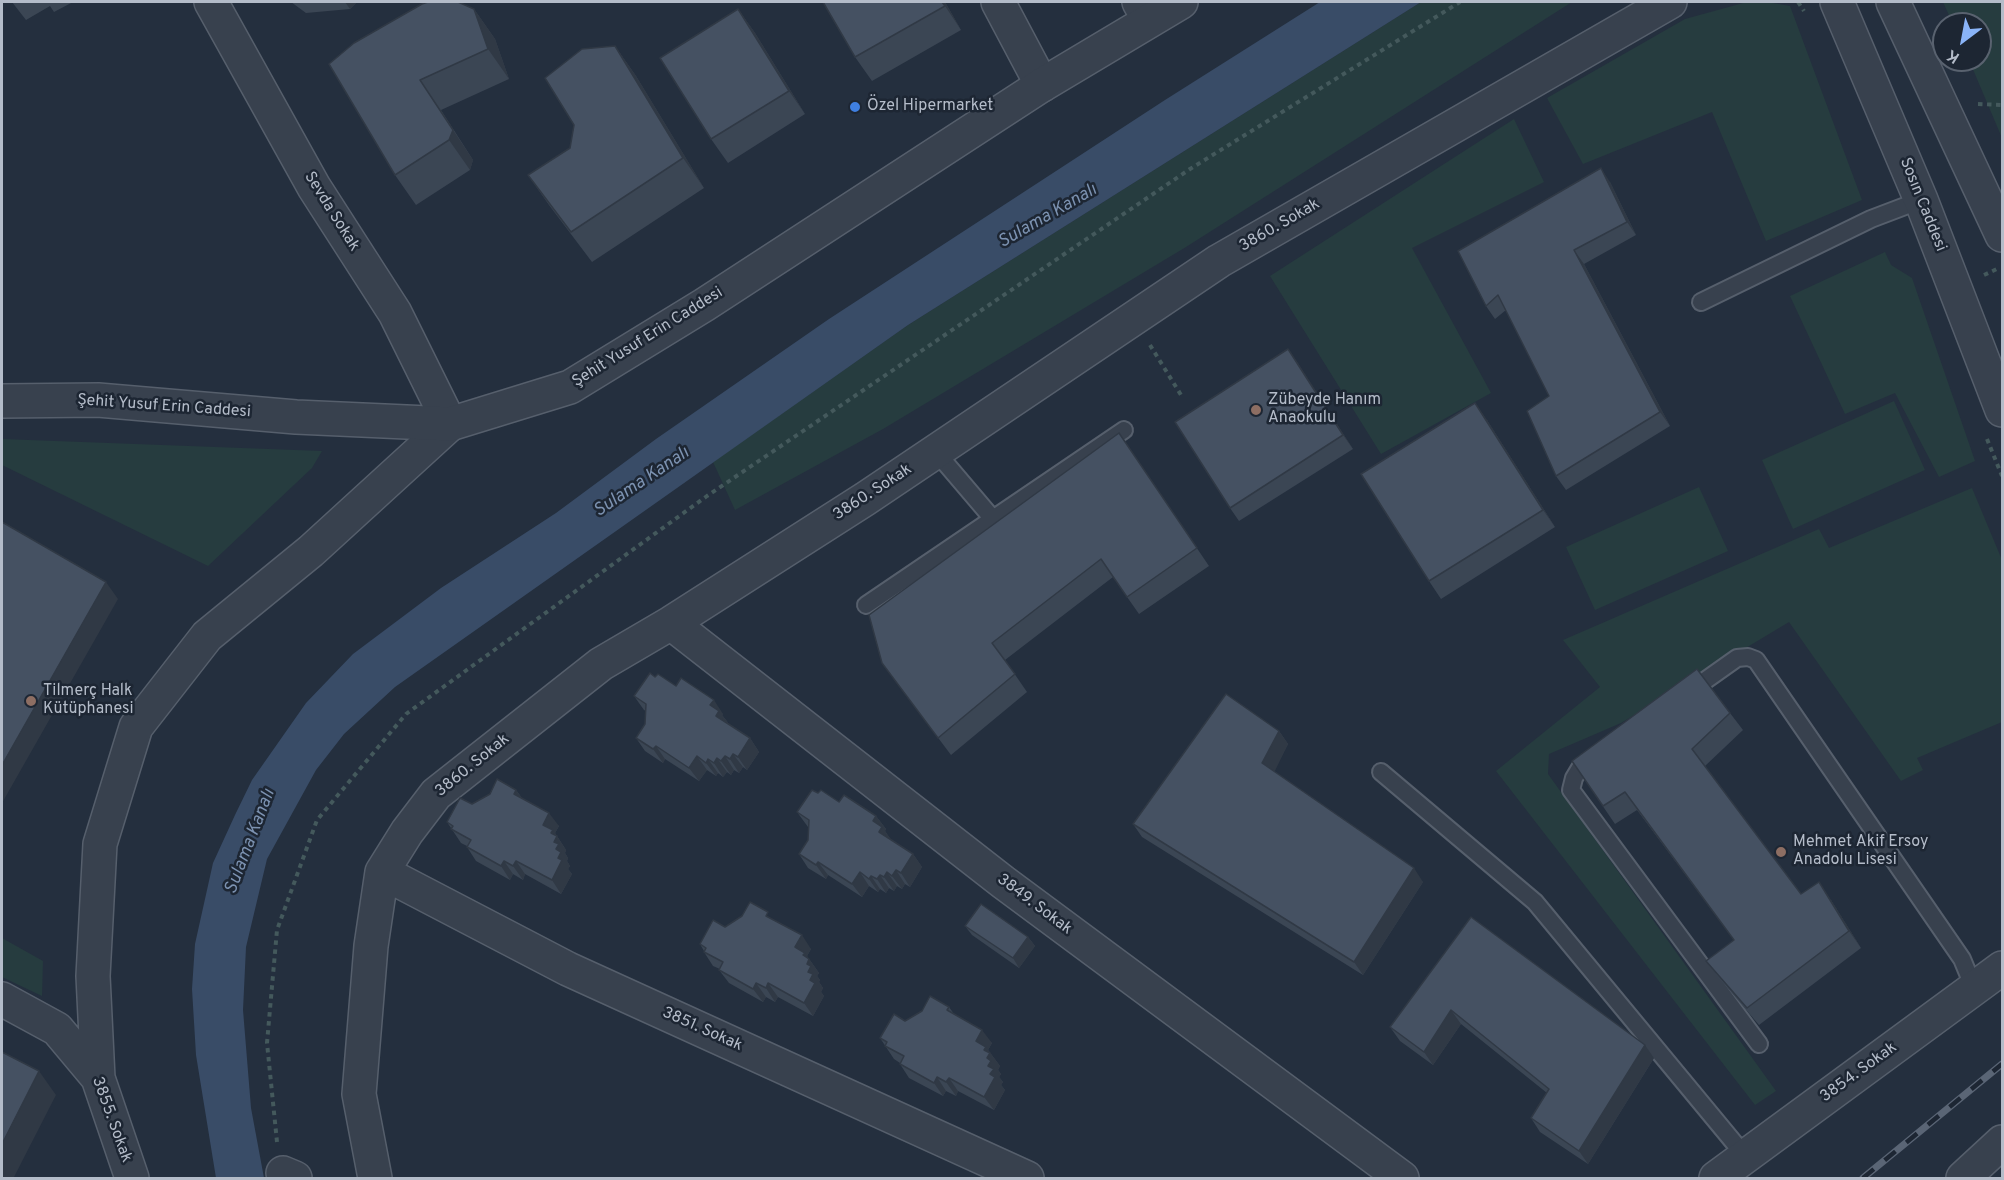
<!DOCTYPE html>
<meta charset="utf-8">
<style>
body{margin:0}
#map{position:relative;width:2004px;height:1180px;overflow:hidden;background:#242f3e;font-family:Overpass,sans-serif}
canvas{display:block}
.frame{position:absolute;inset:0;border:3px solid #b4bcc9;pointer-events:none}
.north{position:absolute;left:1932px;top:12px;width:60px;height:60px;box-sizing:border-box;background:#1d2633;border:2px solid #59626f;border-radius:50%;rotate:212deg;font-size:16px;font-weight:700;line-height:24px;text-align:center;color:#b4bcc9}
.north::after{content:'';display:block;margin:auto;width:21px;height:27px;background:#8ab4f8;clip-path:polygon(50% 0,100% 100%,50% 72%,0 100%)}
</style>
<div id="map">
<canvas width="2004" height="1180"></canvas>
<div class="frame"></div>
<div class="north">K</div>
</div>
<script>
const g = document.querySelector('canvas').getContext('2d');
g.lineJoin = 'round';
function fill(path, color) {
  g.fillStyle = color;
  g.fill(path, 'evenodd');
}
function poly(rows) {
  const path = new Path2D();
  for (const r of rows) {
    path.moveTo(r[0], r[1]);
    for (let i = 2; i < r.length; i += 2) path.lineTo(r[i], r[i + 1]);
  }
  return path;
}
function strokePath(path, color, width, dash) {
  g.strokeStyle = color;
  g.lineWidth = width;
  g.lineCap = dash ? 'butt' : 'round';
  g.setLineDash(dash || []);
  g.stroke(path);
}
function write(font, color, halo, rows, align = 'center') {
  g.font = font + ' Overpass,sans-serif';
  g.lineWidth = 5;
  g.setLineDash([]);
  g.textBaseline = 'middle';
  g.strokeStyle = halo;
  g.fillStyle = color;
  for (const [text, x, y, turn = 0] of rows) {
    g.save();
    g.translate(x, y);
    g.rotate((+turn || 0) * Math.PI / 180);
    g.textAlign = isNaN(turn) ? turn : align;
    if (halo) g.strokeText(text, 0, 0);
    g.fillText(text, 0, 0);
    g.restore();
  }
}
fill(poly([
 [1421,2,1572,2,1186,247,883,429,735,510,713,462,908,325],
 [1747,2,1767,2,1790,6,1862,200,1766,241,1712,112,1583,164,1547,98,1685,19],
 [1943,2,2002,2,2002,138,1969,60,1980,60,1980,24,1953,24],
 [1514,119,1544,182,1412,248,1491,393,1381,454,1270,276],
 [1885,252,1891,265,1912,278,1975,461,1939,477,1895,393,1845,414,1790,296],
 [1894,401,1925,470,1793,529,1762,460],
 [2,439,322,451,312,468,208,566,2,465],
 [1699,487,1728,551,1595,610,1566,547],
 [1972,488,2002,560,2002,722,1917,758,1923,770,1901,781,1789,622,1621,723,1549,754,1548,774,1776,1091,1755,1105,1496,771,1600,687,1563,640,1819,529,1829,548],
 [2,938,43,961,42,996,2,977]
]), '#263c3f');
fill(poly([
 [1320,2,1421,2,908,325,395,687,344,734,316,770,267,859,246,947,243,1010,251,1108,264,1178,216,1178,196,1055,192,989,195,944,213,863,235,815,252,780,306,703,353,654,441,588,556,513,656,439,829,319,1165,100]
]), '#394c67');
const service = poly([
 [1701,302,1871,219,1921,200],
 [936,452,993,519],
 [866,605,1124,430],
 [1689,692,1737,658,1748,657,1756,660,1962,959,1974,988],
 [1596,756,1580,768,1574,778,1571,790,1759,1044],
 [1381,772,1535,902,1746,1157]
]);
const minor = poly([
 [998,2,1042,85],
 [1139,2,1149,20],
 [671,623,1003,882,1402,1178],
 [382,872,568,969,1027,1178],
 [2,999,57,1029,98,1078,132,1178],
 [98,1078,93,976,100,844,136,727,207,636,311,551,450,424,395,313,314,187,211,2],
 [283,1173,295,1178],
 [375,1178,359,1094,371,946,382,872,407,832,436,794,601,664,671,623,865,499,1219,261,1670,2],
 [1716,1178,2002,968],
 [1963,1178,2002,1142]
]);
const tertiary = poly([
 [1837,2,1921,200,2002,410],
 [1893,2,2002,235],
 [2,401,98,400,296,417,450,424,570,387,704,305,1042,85,1181,2]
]);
strokePath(service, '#565f6c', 20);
strokePath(minor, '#565f6c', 36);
strokePath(tertiary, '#565f6c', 36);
strokePath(poly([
 [1798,2,1804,11],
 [1978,104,2002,105],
 [1984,275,1999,268],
 [1150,345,1181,395],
 [1987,439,2002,476],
 [277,1142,267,1043,277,930,317,820,406,714,707,496,1190,169,1460,2]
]), '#44595c', 4, [4.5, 4.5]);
strokePath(service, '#38414e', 16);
strokePath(minor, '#38414e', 33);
strokePath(tertiary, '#38414e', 33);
const rail = poly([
 [1863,1178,2002,1064]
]);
strokePath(rail, '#5a6575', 7);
strokePath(rail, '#1d2633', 4.5, [14]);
fill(poly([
 [12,2,73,2,54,12,50,6,26,20],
 [291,2,357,2,350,9,306,13],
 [945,2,961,30,872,81,855,57],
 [474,9,495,39,509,79,441,110,473,160,470,170,416,205,395,175,329,64],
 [738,9,755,33,805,114,728,163,711,139],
 [615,46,636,76,704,188,592,262,549,205,528,175,570,148],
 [1610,182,1636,235,1584,264,1670,426,1566,490,1556,476,1549,396,1506,310,1495,319,1486,306],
 [1288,349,1353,449,1239,521,1230,508],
 [1487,420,1555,527,1441,599,1429,581],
 [1119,433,1209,566,1139,614,1113,577,1005,660,1027,692,951,755,882,663],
 [655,677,676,686,723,714,722,715,729,724,750,738,759,752,747,770,743,767,739,773,734,770,731,775,727,772,723,777,718,773,716,776,707,770,699,781,665,759,663,763,645,751,636,738,645,724,646,711,644,710,634,696],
 [1730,713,1743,730,1705,766,1801,894,1831,900,1861,948,1759,1025,1719,978,1706,961,1734,940,1637,810,1615,824,1572,761],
 [1279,731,1288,744,1274,771,1423,882,1363,975,1142,837,1133,824],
 [516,790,522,798,559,826,555,833,566,850,565,853,568,858,567,861,570,866,568,869,572,874,561,894,525,874,523,880,513,874,510,880,476,861,467,847,467,846,461,843,447,822,472,804],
 [818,793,876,816,886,829,885,831,891,840,913,854,922,867,910,887,905,884,902,889,897,886,894,891,889,888,886,893,880,889,878,892,869,886,862,897,828,875,826,879,808,868,799,854,808,840,808,827,797,812],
 [1471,917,1645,1045,1654,1058,1588,1164,1540,1132,1531,1118,1547,1093,1461,1024,1433,1065,1400,1041,1390,1027],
 [773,919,811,949,807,956,819,973,817,976,820,980,819,982,823,988,821,992,824,996,813,1016,778,997,775,1002,766,997,763,1002,729,983,719,970,720,969,713,966,704,952,704,951,700,944,725,927],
 [965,926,1028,937,1035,946,1019,968,972,935],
 [949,1007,954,1014,992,1043,988,1050,1000,1066,998,1070,1001,1074,999,1077,1003,1082,1001,1085,1005,1090,994,1110,958,1091,956,1096,946,1091,943,1096,909,1078,900,1064,900,1063,894,1059,880,1038,905,1021]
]), '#3b4654');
fill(poly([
 [345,2,357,2,350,9],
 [942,2,945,2,961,30,945,6],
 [474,9,495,39,509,79,488,49],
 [738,9,755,33,805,114,789,91],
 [615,46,636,76,704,188,683,158],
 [420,80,473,160,470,170,449,140],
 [1601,168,1610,182,1636,235,1627,222],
 [1574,250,1584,264,1670,426,1660,412],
 [1288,349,1298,363,1353,449,1343,435],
 [1475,403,1487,420,1555,527,1543,510],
 [106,582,118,599,2,803,2,765],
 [714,700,723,714,722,715,729,724,716,716,710,705],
 [1279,731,1288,744,1272,777,1262,763],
 [750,738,759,752,747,770,738,757],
 [656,746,665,759,663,763,653,749],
 [733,754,743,767,739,773,730,759],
 [697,756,707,770,699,781,689,768],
 [725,756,734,770,731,775,721,761],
 [717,758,727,772,723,777,714,763],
 [708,759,718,773,716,776,706,763],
 [516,790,526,804,514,794],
 [549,813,559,826,555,833,566,850,565,853,568,858,567,861,570,866,568,869,572,874,561,894,552,880,558,858,543,825],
 [876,816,886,829,885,831,892,841,879,832,873,821],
 [913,854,922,867,910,887,901,873],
 [504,861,513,874,510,880,501,866],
 [516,861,525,874,523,880,513,866],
 [818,862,828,875,826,879,816,865],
 [1414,868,1423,882,1363,975,1354,962],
 [896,870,905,884,902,889,892,876],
 [860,872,869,886,862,897,852,884],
 [887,872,897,886,894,891,884,877],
 [880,875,889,888,886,893,877,879],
 [871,876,880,889,878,892,869,879],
 [1819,882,1831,900,1861,948,1849,931],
 [802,935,811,949,807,956,819,973,817,976,820,980,819,982,823,988,821,992,824,996,813,1016,804,1003,810,980,808,972,795,947],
 [1028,937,1035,946,1019,968,1013,958],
 [756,983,766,997,763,1002,753,989],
 [768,983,778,997,775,1002,766,988],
 [1451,1010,1461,1024,1433,1065,1424,1052],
 [982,1030,992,1043,988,1050,1000,1066,998,1070,1001,1074,999,1077,1003,1082,1001,1085,1005,1090,994,1110,984,1097,990,1074,988,1066,976,1041],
 [1645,1045,1654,1058,1588,1164,1579,1151],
 [39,1071,56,1095,13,1179,2,1179,2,1144],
 [937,1077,946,1091,943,1096,934,1083],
 [949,1078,958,1091,956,1096,946,1082]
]), '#303945');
const building = poly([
 [428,2,458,2,474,9,488,49,420,80,453,130,449,140,395,175,329,64,354,43,422,4,428,2],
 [823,2,942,2,945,6,855,57,823,2],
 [738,9,789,91,711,139,660,58,738,9],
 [615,46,683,158,571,232,528,175,570,148,574,125,545,78,582,49,615,46],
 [1601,168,1627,222,1574,250,1660,412,1556,476,1527,411,1549,396,1498,295,1486,306,1458,251,1601,168],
 [1288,349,1343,435,1230,508,1175,422,1288,349],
 [1475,403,1543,510,1429,581,1361,474,1475,403],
 [1119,433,1197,548,1127,597,1101,559,992,643,1015,674,938,738,882,663,869,615,1119,433],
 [2,522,106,582,2,765,2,522],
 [1697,669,1730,713,1692,749,1801,894,1819,882,1849,931,1747,1008,1706,961,1734,940,1625,792,1603,806,1572,761,1697,669],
 [650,673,655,677,658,674,676,686,681,678,714,700,710,705,719,711,716,716,750,738,738,757,733,754,730,759,725,756,721,761,717,758,714,763,708,759,706,763,697,756,689,768,656,746,653,749,636,738,645,724,646,704,634,696,650,673],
 [1226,694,1279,731,1262,763,1414,868,1354,962,1133,824,1226,694],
 [497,779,516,790,514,794,549,813,543,825,553,830,551,833,557,836,554,842,559,844,556,849,561,852,558,858,562,860,552,880,516,861,513,866,504,861,501,866,467,847,471,840,451,829,453,826,447,822,460,798,472,804,490,794,497,779],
 [812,790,818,793,821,790,839,802,844,795,876,816,873,821,882,827,879,832,913,854,901,873,896,870,892,876,887,872,884,877,880,875,877,879,871,876,869,879,860,872,852,884,818,862,816,865,799,854,808,840,809,820,797,812,812,790],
 [750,902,768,912,766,916,802,935,795,947,805,953,803,955,809,959,807,964,811,966,808,972,813,974,810,980,815,983,804,1003,768,983,766,988,756,983,753,989,719,970,723,962,704,952,706,948,700,944,713,920,725,927,742,916,750,902],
 [981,904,1028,937,1013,958,965,926,981,904],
 [1471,917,1645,1045,1579,1151,1531,1118,1549,1089,1451,1010,1424,1052,1390,1027,1471,917],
 [930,996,949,1007,947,1010,982,1030,976,1041,986,1047,984,1050,990,1053,987,1058,991,1061,988,1066,994,1069,990,1074,995,1077,984,1097,949,1078,946,1082,937,1077,934,1083,900,1064,904,1056,885,1046,887,1042,880,1038,894,1014,905,1021,922,1011,930,996],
 [2,1052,39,1071,2,1144,2,1052]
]);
fill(building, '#455162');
strokePath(building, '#303945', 1.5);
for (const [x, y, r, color] of [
 [855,107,6,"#3f7fe0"],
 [1256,410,6,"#8d6e63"],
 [31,701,6,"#8d6e63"],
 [1781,852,6,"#8d6e63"]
]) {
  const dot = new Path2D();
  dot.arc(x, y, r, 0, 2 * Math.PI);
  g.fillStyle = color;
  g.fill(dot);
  strokePath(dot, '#1d2633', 2);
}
write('16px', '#b4bcc9', '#1d2633', [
 ["Özel Hipermarket",867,107],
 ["Zübeyde Hanım",1268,401],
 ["Anaokulu",1268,419],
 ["Tilmerç Halk",43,692],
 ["Kütüphanesi",43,710],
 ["Mehmet Akif Ersoy",1793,843],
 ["Anadolu Lisesi",1793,861]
], 'left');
write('16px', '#b4bcc9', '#1d2633', [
 ["Sosın Caddesi",1922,205,68],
 ["Sevda Sokak",331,212,58],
 ["3860. Sokak",1280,226,-30],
 ["Şehit Yusuf Erin Caddesi",648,338,-32],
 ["Şehit Yusuf Erin Caddesi",164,407,4],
 ["3860. Sokak",873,493,-33],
 ["3860. Sokak",473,766,-39],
 ["3849. Sokak",1034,905,37],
 ["3851. Sokak",702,1030,24],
 ["3854. Sokak",1859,1073,-36],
 ["3855. Sokak",111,1120,70]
]);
write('italic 18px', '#7c92b1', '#1d2633', [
 ["Sulama Kanalı",1048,217,-30],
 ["Sulama Kanalı",642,483,-34],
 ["Sulama Kanalı",251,842,-69]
]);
</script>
